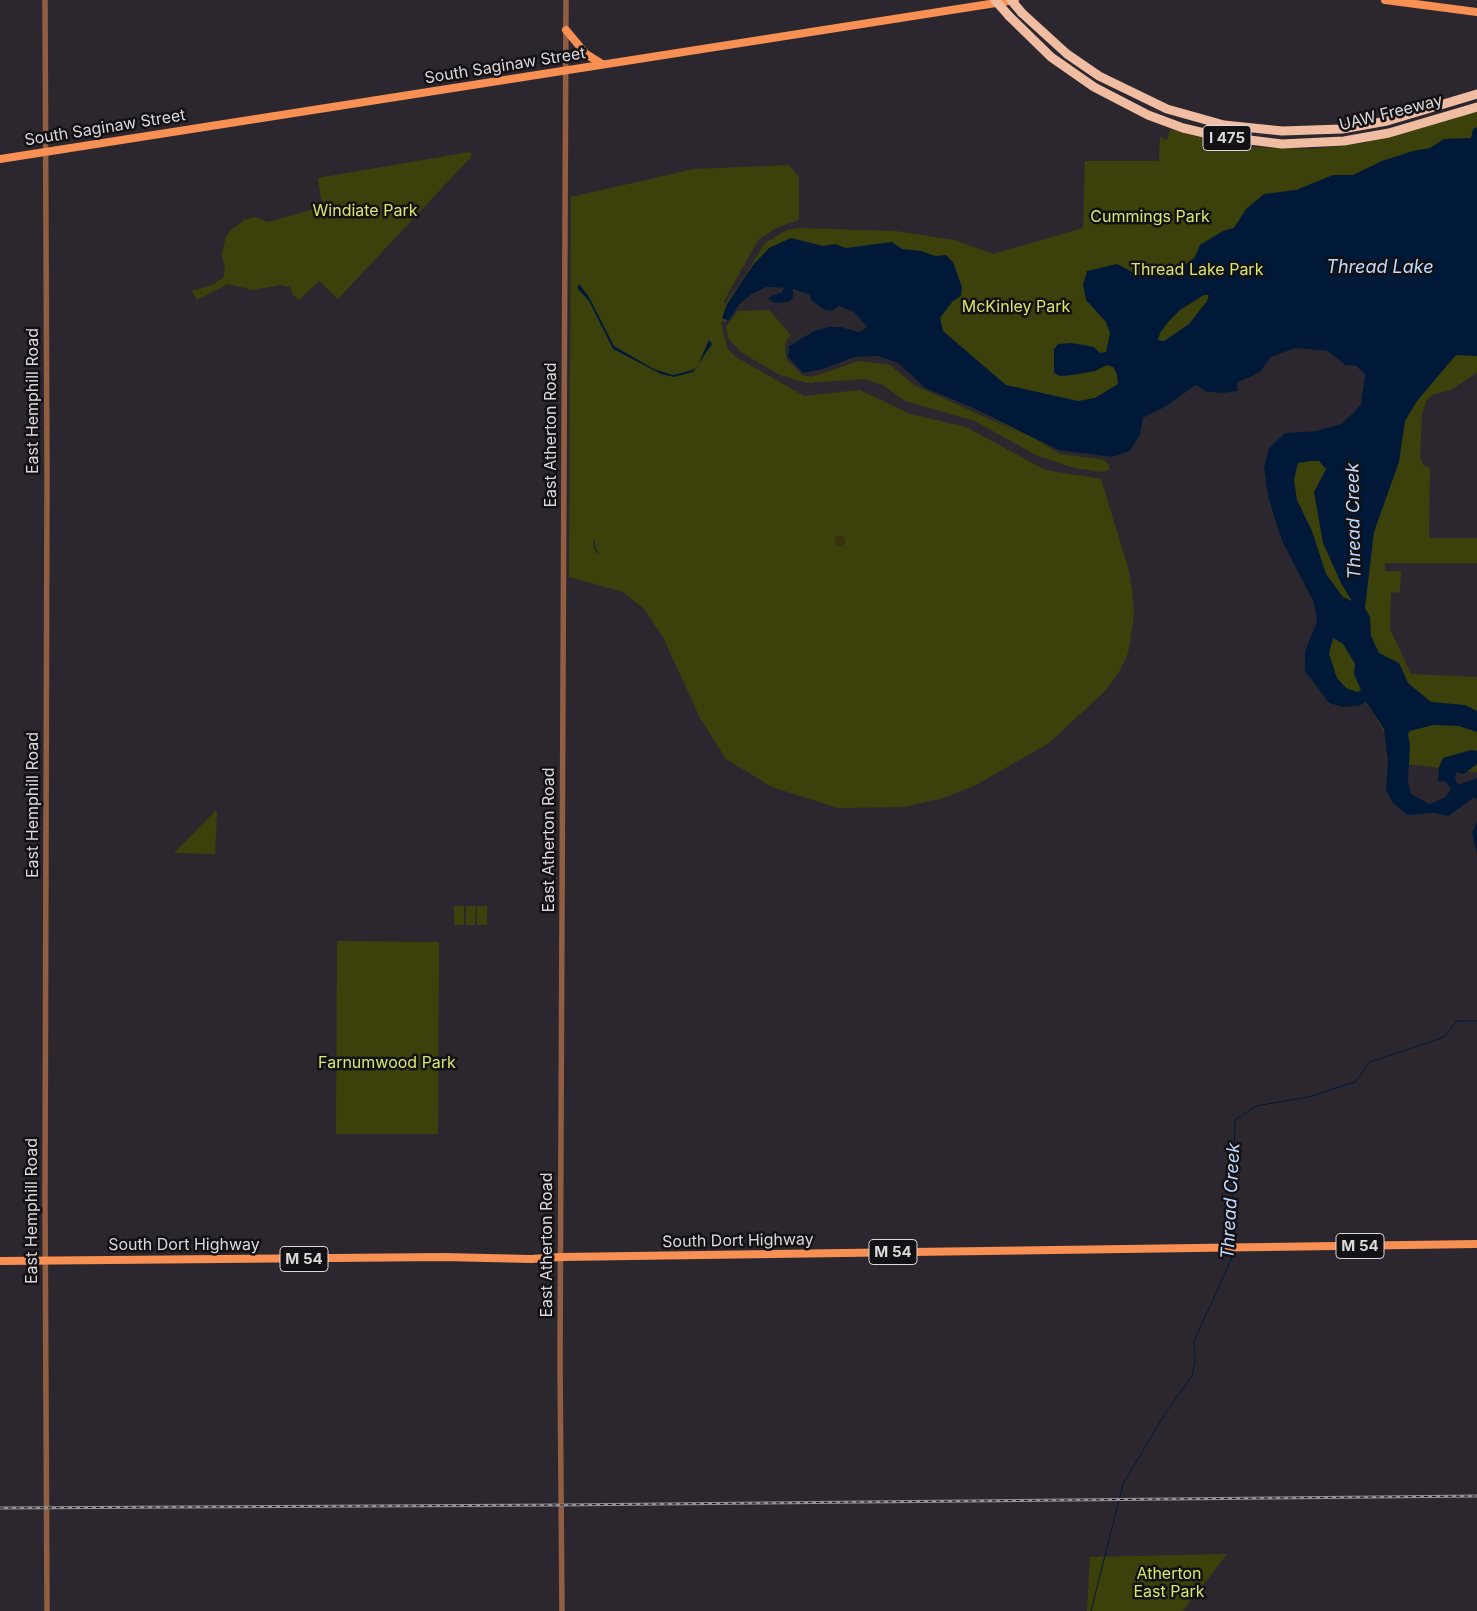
<!DOCTYPE html>
<style>
body{margin:0}
canvas{display:block;background:#2c272e}
</style>
<canvas width="1477" height="1611"></canvas>
<script>
const g = document.querySelector('canvas').getContext('2d');
g.lineJoin = 'round';
function fill(path, color) {
  g.fillStyle = color;
  g.fill(path, 'evenodd');
}
function poly(rows) {
  const path = new Path2D();
  for (const r of rows) {
    if (r.length === 3) {
      path.moveTo(r[0] + r[2], r[1]);
      path.arc(r[0], r[1], r[2], 0, 2 * Math.PI);
      continue;
    }
    path.moveTo(r[0], r[1]);
    for (let i = 2; i < r.length; i += 2) path.lineTo(r[i], r[i + 1]);
  }
  return path;
}
function strokePath(path, color, width, dash) {
  g.strokeStyle = color;
  g.lineWidth = width;
  g.lineCap = dash ? 'butt' : 'round';
  g.setLineDash(dash || []);
  g.stroke(path);
}
function write(font, color, halo, rows, align = 'center') {
  g.font = font + ' Inter,sans-serif';
  g.lineWidth = 5;
  g.setLineDash([]);
  g.textBaseline = 'middle';
  g.strokeStyle = halo;
  g.fillStyle = color;
  for (const [text, x, y, turn = 0] of rows) {
    g.save();
    g.translate(x, y);
    g.rotate((+turn || 0) * Math.PI / 180);
    g.textAlign = isNaN(turn) ? turn : align;
    if (halo) g.strokeText(text, 0, 0);
    g.fillText(text, 0, 0);
    g.restore();
  }
}
fill(poly([
 [1477,112,1477,373,1450,390,1432,395,1427,400,1422,413,1420,457,1424,466,1430,468,1429,538,1477,538,1477,563,1385,563,1385,571,1401,571,1400,592,1391,593,1390,629,1411,674,1477,677,1477,772,1388,762,1385,733,1366,702,1359,706,1342,707,1329,703,1305,671,1305,651,1317,621,1314,603,1282,541,1268,497,1264,468,1269,448,1285,433,1316,431,1342,424,1361,404,1365,373,1356,366,1345,365,1328,351,1296,348,1271,357,1260,372,1237,383,1238,391,1224,393,1207,392,1196,385,1165,407,1143,418,1140,435,1130,451,1112,457,1058,450,1039,442,1060,454,1104,460,1109,465,1109,470,1102,472,1074,468,1036,455,975,421,905,401,883,385,864,379,807,383,780,375,742,353,728,338,726,327,738,311,769,310,791,335,786,341,785,352,787,360,802,375,812,377,859,361,890,365,914,385,1022,434,971,407,925,388,898,363,877,356,855,357,823,369,803,373,788,357,789,346,814,331,828,327,841,327,860,332,867,327,854,312,839,306,832,311,824,310,811,300,810,295,793,289,793,298,789,302,774,303,767,298,782,292,784,288,768,287,752,294,737,308,728,321,721,322,727,348,736,357,804,396,860,390,910,414,966,427,1045,470,1101,479,1129,571,1132,590,1134,612,1131,636,1128,653,1119,672,1106,690,1049,743,976,785,944,798,904,807,838,808,772,787,726,759,700,718,663,637,644,609,623,592,569,577,571,197,694,169,789,165,799,177,799,220,776,228,758,240,724,301,724,305,742,281,765,243,787,230,798,228,895,231,954,240,993,254,1083,228,1085,161,1159,161,1160,137,1167,140,1170,129,1202,138,1249,147,1311,149,1364,143],
 [469,152,472,154,470,158,338,299,319,281,299,300,293,295,290,287,280,285,253,290,228,284,197,300,192,291,212,285,223,278,225,270,222,254,226,236,231,230,244,220,256,217,268,222,325,206,321,199,318,178],
 [216,810,217,814,215,854,174,853],
 [454,906,464,906,464,925,454,925],
 [466,906,476,906,475,925,466,925],
 [477,906,487,906,487,925,477,925],
 [337,941,439,942,438,1134,336,1134],
 [1227,1554,1183,1611,1087,1611,1090,1557]
]), '#3c410b');
fill(poly([
 [840,541,5.5]
]), '#38300f');
fill(poly([
 [1477,127,1477,356,1456,355,1417,401,1405,421,1399,462,1374,532,1365,608,1370,617,1371,636,1379,653,1399,663,1408,683,1431,702,1465,705,1477,711,1477,732,1459,726,1433,725,1410,731,1408,734,1410,745,1408,782,1411,794,1430,804,1444,798,1451,790,1446,782,1438,781,1439,767,1443,758,1471,750,1477,751,1477,764,1464,774,1457,772,1455,778,1458,785,1477,778,1477,800,1475,797,1448,816,1434,813,1407,815,1393,803,1386,790,1388,762,1384,729,1366,702,1359,706,1342,707,1329,703,1305,671,1305,651,1317,621,1314,603,1282,541,1268,497,1264,468,1269,448,1285,433,1316,431,1341,424,1353,413,1361,404,1365,374,1356,366,1345,365,1328,351,1296,348,1271,357,1260,372,1237,383,1238,391,1224,393,1207,392,1196,385,1165,407,1143,418,1140,435,1130,451,1112,457,1058,450,971,407,925,388,898,363,877,356,855,357,823,369,803,373,788,357,789,346,814,331,828,327,841,327,859,332,867,327,854,312,839,306,832,311,824,310,811,300,810,295,793,289,793,298,789,302,774,303,767,298,782,292,784,288,767,287,752,294,740,304,728,321,722,318,727,304,753,265,769,248,791,238,823,246,835,244,846,248,892,242,902,249,921,251,935,256,946,255,953,262,962,287,961,296,953,301,940,318,943,331,1006,385,1078,401,1095,398,1118,384,1117,374,1113,367,1107,365,1095,371,1072,375,1060,376,1054,373,1054,349,1058,344,1071,343,1094,347,1100,353,1106,352,1110,333,1106,322,1086,300,1083,285,1087,271,1117,264,1138,275,1171,276,1195,257,1200,245,1223,231,1234,228,1246,209,1264,194,1296,190,1333,175,1353,175,1382,161,1413,151,1430,148,1444,139,1471,138,1473,129],
 [1204,295,1209,295,1207,301,1189,324,1164,341,1158,340,1160,333,1168,322,1180,310],
 [1311,461,1319,461,1326,469,1314,492,1323,543,1341,583,1352,601,1343,597,1326,574,1312,531,1297,500,1294,480,1298,463],
 [1333,638,1343,644,1355,664,1354,674,1361,690,1357,692,1346,688,1337,678,1329,654],
 [578,285,580,285,589,297,614,346,654,369,673,375,692,370,697,367,709,340,712,344,693,372,674,377,661,374,613,349,589,301,578,289],
 [1477,821,1477,854,1472,833]
]), '#011938');
strokePath(poly([
 [594,541,595,549,598,553],
 [1232,1245,1235,1120,1256,1106,1308,1097,1355,1082,1370,1062,1444,1037,1457,1021,1477,1021],
 [1091,1611,1123,1484,1166,1412,1192,1376,1195,1361,1194,1341,1231,1260,1231,1252]
]), '#011938', 1);
strokePath(poly([
 [45,0,47,473,45,1197,47,1611],
 [562,1611,560,1363,566,0]
]), '#915e42', 5.5);
strokePath(poly([
 [1385,0,1477,12],
 [566,30,586,54,602,64],
 [0,159,1015,0],
 [0,1261,443,1257,531,1259,561,1257,1477,1244]
]), '#f99053', 8);
strokePath(poly([
 [1022,13,1067,54,1099,76,1167,109,1224,125,1282,131,1342,129,1387,121,1477,94],
 [1009,16,1051,57,1094,87,1148,115,1183,128,1217,136,1282,144,1344,141,1389,133,1477,107]
]), '#f0bda2', 9);
const rail = poly([
 [0,1508,561,1505,1477,1496]
]);
strokePath(rail, '#959197', 3);
strokePath(rail, '#131114', 1, [4]);
strokePath(poly([
 [995,0,1009,16],
 [1011,0,1022,13]
]), '#f0bda2', 9);
for (const [x, y, w] of [
 [1227,138,48],
 [1360,1246,48],
 [893,1252,48],
 [304,1259,48]
]) {
  const box = new Path2D();
  box.roundRect(x - w / 2, y - 12.5, w, 25, 4);
  g.fillStyle = '#131114';
  g.fill(box);
  strokePath(box, '#dcd9de', 1);
}
write('bold 15px', '#dcd9de', null, [
 ["I 475",1227,138],
 ["M 54",1360,1246],
 ["M 54",893,1252],
 ["M 54",304,1259]
]);
write('16px', '#dcd9de', '#131114', [
 ["South Saginaw Street",505,66,-9],
 ["UAW Freeway",1391,113,-14],
 ["South Saginaw Street",105,128,-9],
 ["East Hemphill Road",33,401,-90],
 ["East Atherton Road",551,435,-90],
 ["East Hemphill Road",33,805,-90],
 ["East Atherton Road",549,840,-90],
 ["East Hemphill Road",32,1211,-90],
 ["South Dort Highway",738,1241,-1],
 ["South Dort Highway",184,1245],
 ["East Atherton Road",547,1245,-90]
]);
write('16px', '#d9e76f', '#131114', [
 ["Windiate Park",365,211],
 ["Cummings Park",1150,217],
 ["Thread Lake Park",1197,270],
 ["McKinley Park",1016,307],
 ["Farnumwood Park",387,1063],
 ["Atherton",1169,1574],
 ["East Park",1169,1592]
]);
write('italic 18px', '#bfdbff', '#131114', [
 ["Thread Lake",1380,268],
 ["Thread Creek",1354,521,-91],
 ["Thread Creek",1231,1201,-87]
]);
</script>
